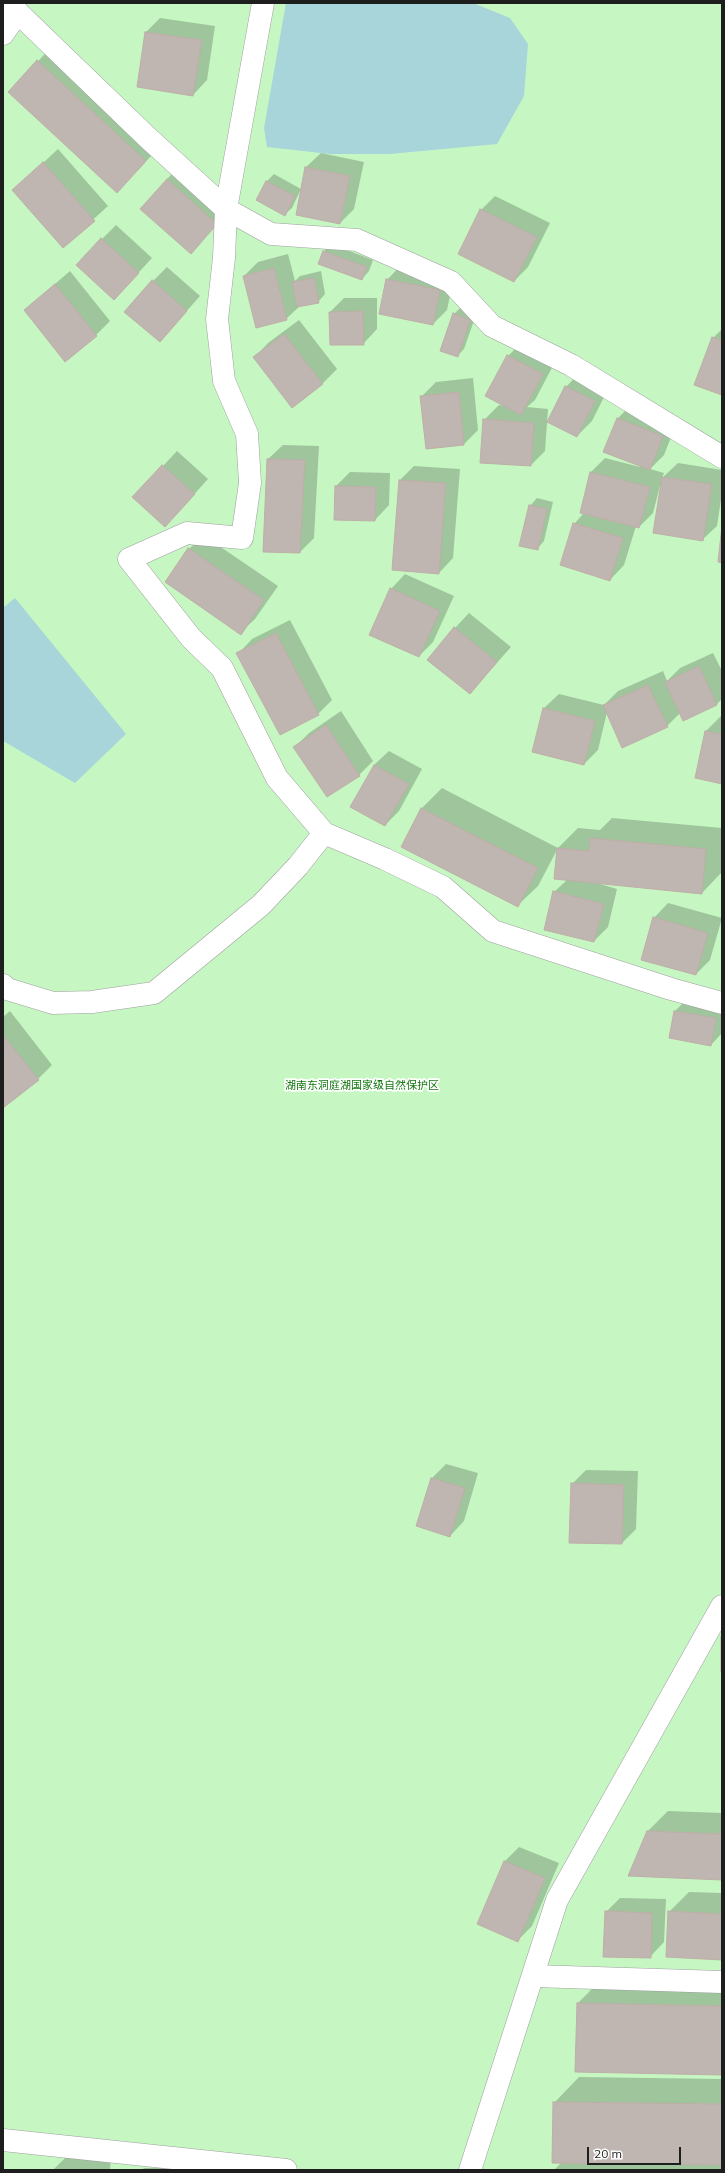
<!DOCTYPE html>
<meta charset="utf-8">
<style>
body{margin:0}
#map{position:relative;width:725px;height:2173px;overflow:hidden;background:#eeeae4;font-family:Mulish,sans-serif}
canvas{display:block}
.frame{position:absolute;inset:0;border:4px solid #1e1e1e;pointer-events:none}
.scale{position:absolute;left:587px;top:2147px;width:94px;height:18px;box-sizing:border-box;border:2px solid #1e1e1e;border-top:0;padding-left:5px;font-size:12px;line-height:14px;white-space:nowrap;color:#1e1e1e;-webkit-text-stroke:3px #fff;paint-order:stroke}
</style>
<div id="map">
<canvas width="725" height="2173"></canvas>
<div class="frame"></div>
<div class="scale">20 m</div>
</div>
<script>
const g = document.querySelector('canvas').getContext('2d');
g.lineJoin = 'round';
function fill(path, color) {
  g.fillStyle = color;
  g.fill(path, 'evenodd');
}
function poly(rows) {
  const path = new Path2D();
  for (const r of rows) {
    path.moveTo(r[0], r[1]);
    for (let i = 2; i < r.length; i += 2) path.lineTo(r[i], r[i + 1]);
  }
  return path;
}
function strokePath(path, color, width, dash) {
  g.strokeStyle = color;
  g.lineWidth = width;
  g.lineCap = dash ? 'butt' : 'round';
  g.setLineDash(dash || []);
  g.stroke(path);
}
function write(font, color, halo, rows, align = 'center') {
  g.font = font + ' Mulish,"Noto Sans SC",sans-serif';
  g.lineWidth = 3.5;
  g.setLineDash([]);
  g.textBaseline = 'middle';
  g.strokeStyle = halo;
  g.fillStyle = color;
  for (const [text, x, y, turn = 0] of rows) {
    g.save();
    g.translate(x, y);
    g.rotate((+turn || 0) * Math.PI / 180);
    g.textAlign = isNaN(turn) ? turn : align;
    if (halo) g.strokeText(text, 0, 0);
    g.fillText(text, 0, 0);
    g.restore();
  }
}
fill(poly([
 [3,3,722,3,722,2170,3,2170]
]), '#c6f7c3');
fill(poly([
 [286,3,473,3,510,18,528,44,524,96,497,144,390,154,330,154,267,147,264,128],
 [15,598,126,734,75,783,3,741,3,608]
]), '#a7d5da');
fill(poly([
 [160,18,215,26,207,80,193,95,138,87,146,32],
 [58,40,166,140,137,171,9,92],
 [58,149,108,206,63,247,14,190],
 [321,153,364,162,354,209,340,223,297,215,306,167],
 [181,165,231,209,191,252,167,179],
 [274,174,301,189,292,208,284,215,257,200,267,181],
 [495,196,550,223,528,267,514,281,481,210],
 [116,225,152,258,128,284,102,239],
 [331,244,373,260,369,271,362,279,324,251],
 [288,254,295,281,300,276,321,271,325,294,318,302,301,305,286,319,244,276,258,262],
 [401,265,454,276,447,310,433,324,387,280],
 [167,267,200,296,160,341,153,281],
 [70,271,110,321,96,335,25,310],
 [344,298,377,298,377,329,363,344,330,312],
 [461,307,477,312,464,349,457,356,454,314],
 [299,320,337,369,323,383,292,406,254,358,268,343],
 [722,329,722,394,713,338],
 [522,342,556,360,535,400,527,407,548,409,545,451,531,465,484,420,499,405,505,406,508,356],
 [580,372,609,387,592,421,577,436,566,387],
 [473,378,478,430,464,444,427,448,421,397,436,382],
 [632,404,677,422,664,455,650,469,664,473,662,478,678,463,722,470,722,493,717,526,702,540,660,486,653,513,639,527,636,526,624,565,610,580,574,524,584,513,591,472,605,458,640,467,617,419],
 [283,445,319,446,314,538,300,552,264,551,268,459],
 [177,451,208,479,179,511,134,497],
 [414,466,460,469,453,558,439,573,400,480],
 [350,472,390,473,389,505,375,520,336,486],
 [537,498,553,502,544,541,537,549,530,506],
 [203,535,278,586,255,619,240,633,189,549],
 [405,574,454,596,433,642,419,656,391,589],
 [469,613,511,647,470,693,455,628],
 [290,620,332,700,318,714,238,654,252,639],
 [713,653,722,671,722,699,717,704,684,720,680,713,667,726,607,712,598,750,584,764,533,751,544,708,559,694,604,705,618,691,663,671,667,681,680,668],
 [341,711,373,761,359,775,295,747,309,733],
 [722,715,722,783,696,777,706,731],
 [389,751,422,769,399,811,385,825,374,765],
 [442,788,558,848,578,828,600,830,612,818,722,828,722,872,702,893,593,882,617,889,608,927,594,941,554,892,567,880,555,878,558,848,538,886,517,906,402,846,422,808],
 [668,903,722,918,710,960,696,974,654,918],
 [689,997,722,1002,722,1033,711,1045,675,1011],
 [10,1011,52,1065,38,1079,3,1107,3,1017],
 [446,1464,478,1473,464,1521,450,1536,418,1526,432,1478],
 [586,1470,638,1471,636,1529,622,1543,570,1542,572,1484],
 [668,1811,722,1813,722,1879,648,1831],
 [519,1847,559,1863,532,1926,518,1940,478,1924,505,1861],
 [689,1892,722,1893,722,1959,669,1912],
 [620,1898,666,1899,664,1942,650,1957,606,1912],
 [603,1978,722,1981,722,2074,578,2003],
 [579,2077,722,2079,722,2170,554,2170,562,2162,554,2103],
 [67,2156,111,2157,110,2170,53,2170],
 [144,2168,185,2168,185,2170,142,2170]
]), '#0003');
const building = poly([
 [145,32,202,40,193,96,137,87,145,32],
 [37,60,146,161,117,193,8,92,37,60],
 [43,162,95,221,63,248,12,190,43,162],
 [305,167,350,176,340,224,296,215,305,167],
 [167,179,217,224,191,254,140,209,167,179],
 [266,181,295,196,285,216,256,200,266,181],
 [480,209,537,237,514,282,458,254,480,209],
 [101,238,139,273,114,300,76,265,101,238],
 [323,251,367,267,362,280,318,264,323,251],
 [274,268,287,320,256,328,243,276,274,268],
 [314,278,319,303,297,307,292,282,314,278],
 [386,279,440,290,433,325,379,314,386,279],
 [152,280,187,311,160,342,124,312,152,280],
 [55,284,97,336,65,362,24,310,55,284],
 [363,311,364,345,330,345,329,312,363,311],
 [453,313,470,320,458,357,440,351,453,313],
 [284,334,323,384,292,408,253,357,284,334],
 [712,337,722,341,722,395,694,385,712,337],
 [507,355,543,374,521,415,485,396,507,355],
 [565,386,595,401,577,437,547,422,565,386],
 [459,392,464,445,426,449,420,396,459,392],
 [617,418,663,436,650,470,603,452,617,418],
 [483,419,534,423,531,466,480,463,483,419],
 [267,459,305,460,300,553,263,552,267,459],
 [162,465,195,494,165,527,132,497,162,465],
 [590,472,650,487,639,528,580,513,590,472],
 [662,477,712,484,703,541,653,533,662,477],
 [399,480,446,483,439,574,392,570,399,480],
 [335,486,376,487,375,521,334,520,335,486],
 [529,505,547,509,538,550,519,546,529,505],
 [573,523,623,538,610,581,560,565,573,523],
 [722,526,722,563,718,562,722,526],
 [188,548,264,600,241,635,165,582,188,548],
 [390,588,440,611,419,657,369,635,390,588],
 [454,627,497,662,470,694,427,660,454,627],
 [276,633,319,715,280,735,236,653,276,633],
 [699,666,717,705,683,721,665,682,699,666],
 [648,685,668,727,622,748,603,705,648,685],
 [543,708,595,721,584,765,532,752,543,708],
 [326,725,360,776,327,797,293,747,326,725],
 [705,731,722,734,722,784,695,778,705,731],
 [374,765,409,784,385,826,350,807,374,765],
 [421,808,538,868,518,907,401,847,421,808],
 [590,838,706,849,702,894,554,879,557,848,589,851,590,838],
 [553,891,604,904,594,942,544,930,553,891],
 [653,917,708,933,696,975,641,960,653,917],
 [674,1011,716,1018,711,1046,669,1038,674,1011],
 [3,1035,39,1080,3,1108,3,1035],
 [431,1478,465,1488,450,1537,416,1526,431,1478],
 [571,1483,624,1485,622,1544,569,1543,571,1483],
 [721,1637,722,1637,722,1672,721,1672,721,1637],
 [647,1831,722,1834,722,1880,628,1876,647,1831],
 [504,1861,545,1878,518,1942,477,1924,504,1861],
 [605,1911,652,1913,651,1958,603,1957,605,1911],
 [668,1911,722,1914,722,1960,666,1957,668,1911],
 [577,2003,722,2006,722,2075,575,2072,577,2003],
 [553,2102,722,2104,722,2165,552,2163,553,2102]
]);
fill(building, '#bfb5b1');
strokePath(building, '#bfafa7', 1);
const minor = poly([
 [8,3,147,137,226,209,263,3],
 [3,34,18,12],
 [722,457,571,365,492,326,451,282,357,240,271,234,226,209,224,258,217,319,224,381,247,434,250,483,242,538,187,533,129,559,191,638,222,668,277,778,324,833,385,859,443,887,493,931,671,989,722,1003],
 [3,985,7,989,53,1003,92,1002,154,993,261,905,298,866,324,833],
 [533,1976,722,1982],
 [3,2140,286,2170],
 [470,2170,557,1900,722,1606]
]);
strokePath(minor, '#9f9f9f', 23);
strokePath(minor, '#fff', 22);
write('11px', '#157711', '#fff', [
 ["湖南东洞庭湖国家级自然保护区",362,1086]
]);
</script>
